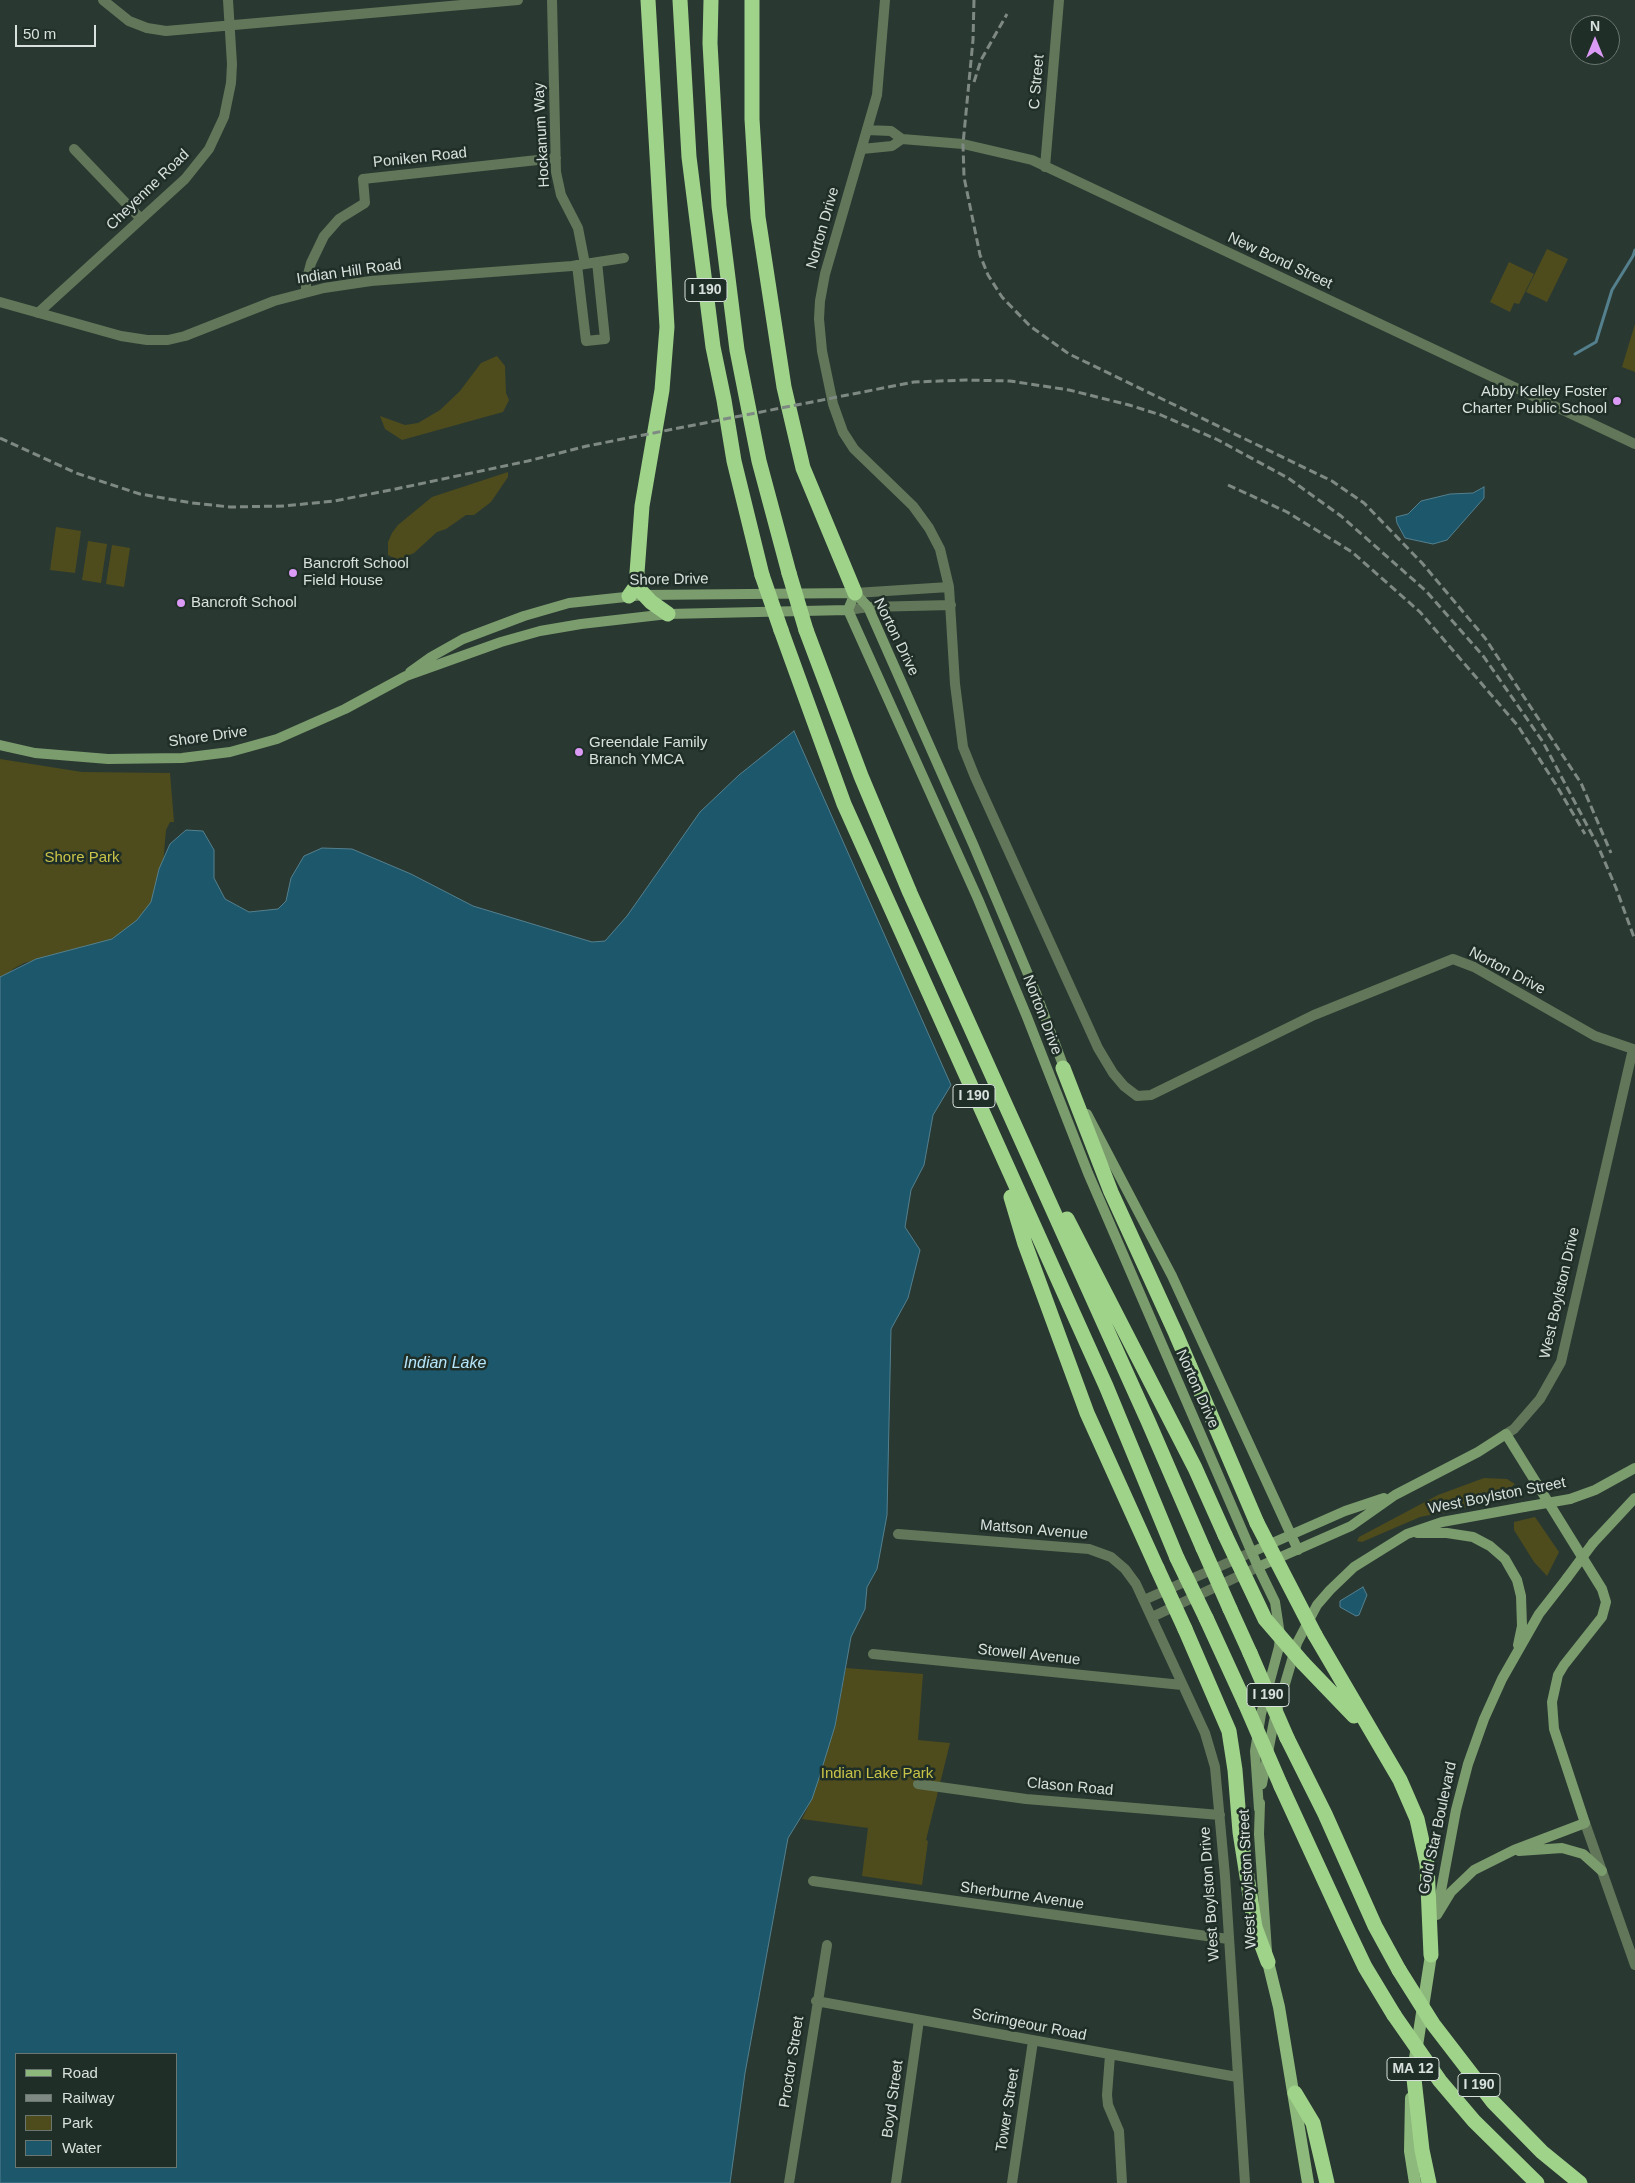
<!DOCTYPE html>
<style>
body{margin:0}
#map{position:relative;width:1635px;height:2183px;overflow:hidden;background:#2a3832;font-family:Arial,sans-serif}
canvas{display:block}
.legend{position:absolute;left:15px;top:2053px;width:162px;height:115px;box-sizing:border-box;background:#202e28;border:1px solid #6a7670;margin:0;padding:6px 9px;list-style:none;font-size:15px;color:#d8e1dd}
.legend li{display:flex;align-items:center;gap:10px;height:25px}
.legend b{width:25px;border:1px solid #6a7670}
.north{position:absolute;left:1570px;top:15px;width:50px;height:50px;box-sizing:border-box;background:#202e28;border:1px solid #6a7670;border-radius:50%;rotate:0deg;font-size:14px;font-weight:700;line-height:20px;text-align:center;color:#d8e1dd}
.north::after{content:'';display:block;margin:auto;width:18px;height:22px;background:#db9af6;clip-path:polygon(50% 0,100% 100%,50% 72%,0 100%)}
.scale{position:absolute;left:15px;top:25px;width:81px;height:22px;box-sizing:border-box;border:2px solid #d8e1dd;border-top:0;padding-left:6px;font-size:15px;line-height:18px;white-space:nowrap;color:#d8e1dd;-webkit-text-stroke:4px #202e28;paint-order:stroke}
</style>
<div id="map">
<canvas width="1635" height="2183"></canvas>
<ul class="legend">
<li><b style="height:6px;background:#8eb97c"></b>Road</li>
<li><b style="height:6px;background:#7e8984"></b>Railway</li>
<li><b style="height:14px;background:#4e4c1c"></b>Park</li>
<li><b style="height:14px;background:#1c576c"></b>Water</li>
</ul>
<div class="north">N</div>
<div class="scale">50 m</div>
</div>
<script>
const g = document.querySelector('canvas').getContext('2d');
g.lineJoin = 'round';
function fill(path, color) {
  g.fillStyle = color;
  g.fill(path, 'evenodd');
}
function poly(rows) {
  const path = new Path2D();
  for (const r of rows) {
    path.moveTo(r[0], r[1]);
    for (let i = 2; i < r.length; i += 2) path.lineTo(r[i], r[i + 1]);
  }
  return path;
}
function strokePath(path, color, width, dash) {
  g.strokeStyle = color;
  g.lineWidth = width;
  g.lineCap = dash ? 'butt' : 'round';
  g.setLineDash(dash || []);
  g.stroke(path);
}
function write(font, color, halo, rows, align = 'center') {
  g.font = font + ' Arial,sans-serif';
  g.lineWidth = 5;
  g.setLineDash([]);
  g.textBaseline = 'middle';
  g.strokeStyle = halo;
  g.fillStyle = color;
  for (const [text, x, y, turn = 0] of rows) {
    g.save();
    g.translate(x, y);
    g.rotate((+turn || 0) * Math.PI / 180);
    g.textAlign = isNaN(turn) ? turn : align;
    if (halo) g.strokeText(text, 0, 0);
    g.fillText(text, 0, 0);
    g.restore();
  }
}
fill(poly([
 [1547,249,1568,259,1547,302,1526,292],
 [1509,262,1534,274,1519,304,1514,303,1510,312,1490,302],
 [1635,324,1635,372,1622,367],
 [497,356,505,366,506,393,509,400,503,412,402,440,385,429,380,416,405,425,418,423,440,410,460,391,481,363],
 [508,472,508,477,491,502,474,515,466,515,446,529,437,532,414,553,398,560,388,555,388,542,392,533,398,525,432,497],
 [56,527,81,531,75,573,50,570],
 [88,541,107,544,101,583,82,580],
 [112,545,130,548,124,587,106,584],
 [0,759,82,772,170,773,174,822,170,822,166,830,162,876,146,914,114,939,24,963,13,969,0,981],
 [1484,1478,1507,1479,1515,1484,1497,1499,1485,1504,1420,1517,1362,1542,1357,1541,1359,1537,1438,1495],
 [1535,1517,1559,1552,1547,1576,1534,1562,1514,1530,1514,1522],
 [846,1668,923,1674,918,1740,950,1743,926,1840,928,1841,922,1885,862,1876,868,1828,802,1819,809,1805,835,1726]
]), '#4e4c1c');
const water = poly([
 [1484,487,1484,498,1447,540,1433,544,1405,538,1397,523,1396,517,1408,514,1421,501,1450,494,1473,493,1484,487],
 [794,731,951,1085,933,1115,924,1165,911,1190,905,1227,920,1250,908,1298,891,1329,887,1515,880,1553,877,1569,867,1587,865,1609,851,1637,835,1726,819,1778,812,1799,788,1838,745,2073,730,2183,0,2183,0,977,36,959,112,939,137,920,151,902,159,869,170,844,186,830,203,831,214,850,214,878,225,899,249,912,278,909,286,901,291,878,304,856,322,848,352,849,411,874,473,906,592,942,605,941,627,916,700,812,739,775,794,731],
 [176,2054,176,2167,16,2167,16,2054,176,2054],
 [1363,1587,1367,1595,1359,1615,1356,1616,1340,1607,1340,1601,1363,1587]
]);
fill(water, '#1c576c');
strokePath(water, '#54808e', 1);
strokePath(poly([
 [1575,354,1596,342,1612,290,1633,256,1635,250]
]), '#54808e', 3);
strokePath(poly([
 [103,0,129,21,147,28,166,31,518,0],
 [552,0,556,172,561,195,578,228,585,264],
 [885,0,877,95,825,274,820,301,819,319,822,351,833,404,843,432,854,449,913,506,929,528,940,549,949,587,955,684,963,747,975,777,1098,1048,1113,1073,1124,1086,1137,1096,1151,1095,1314,1015,1453,959,1474,967,1595,1036,1633,1049,1561,1362,1540,1399,1514,1429,1506,1434],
 [867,130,891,131,902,139,963,144,1032,160,1635,444],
 [74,149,141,219],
 [862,149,892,146,902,139],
 [1045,167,1059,0],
 [577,265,586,341,605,339,597,262],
 [306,291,306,282,311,263,324,236,339,219,365,203,363,179,556,158],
 [0,302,121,336,147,340,168,340,185,336,274,301,324,288,371,281,572,266,624,258],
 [38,313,185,179,209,149,224,117,231,83,232,64,228,0],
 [855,593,949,587],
 [848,610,868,607,951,605],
 [898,1534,1089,1549,1111,1557,1125,1569,1136,1584,1205,1733,1215,1767,1225,1876,1245,2183],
 [1144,1600,1252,1552],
 [1152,1617,1258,1567],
 [873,1654,1182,1685],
 [918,1784,1026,1799,1220,1815],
 [1585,1823,1635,1965],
 [813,1881,1228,1939],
 [816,2001,1237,2077],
 [1110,2055,1107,2095,1108,2105,1119,2131,1122,2183],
 [789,2183,827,1945],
 [896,2183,919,2020],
 [1012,2183,1033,2041]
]), '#627759', 10);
strokePath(poly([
 [855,593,848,610,978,899,1027,1017,1088,1173,1258,1567,1275,1602,1280,1635,1279,1647,1261,1714,1255,1751,1259,1809],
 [855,593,868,607,973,844,1036,993,1066,1073],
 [410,672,431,657,463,639,524,616,569,603,644,595,855,593],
 [0,745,35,753,108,759,182,758,230,752,277,739,345,709,406,676,501,642,540,631,581,624,668,614,848,610],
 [1087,1114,1172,1276,1298,1550],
 [1570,1499,1595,1490,1635,1468],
 [1417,1533,1447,1533,1473,1537,1490,1546,1505,1559,1517,1580,1521,1596,1522,1626,1518,1645],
 [1593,1543,1635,1498],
 [1252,1552,1345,1511,1384,1498],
 [1258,1567,1351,1526,1395,1495,1478,1452,1506,1434,1602,1589,1606,1602,1602,1617,1564,1665,1558,1675,1552,1702,1554,1729,1585,1823,1514,1850,1474,1870,1451,1892,1437,1915],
 [1262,1784,1274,1721,1297,1643,1317,1605,1330,1590,1354,1567,1407,1534,1442,1522,1524,1507],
 [1260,1803,1259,1834,1267,1951],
 [1519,1851,1562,1848,1583,1854,1602,1871],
 [1438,1907,1456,1810,1468,1764,1484,1719,1502,1679,1539,1614,1567,1578]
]), '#7b9c6d', 10);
strokePath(poly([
 [1268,1962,1279,2007,1308,2183],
 [1412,2078,1431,1955],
 [1411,2098,1410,2151,1415,2183]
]), '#8eb97c', 12);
strokePath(poly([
 [680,0,689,157,713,347,724,400,734,461,762,575],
 [711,0,710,43,719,206,737,350,759,461,789,573],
 [752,0,752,119,758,217,784,387,803,468,855,593],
 [636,586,651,602,668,614],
 [629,596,636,586,642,506,662,390,667,327,648,0],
 [781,630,844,804,1106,1386,1177,1558],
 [806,630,861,776,910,893,1148,1421,1203,1548],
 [1063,1068,1111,1192,1176,1334,1257,1523],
 [1011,1197,1025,1244,1087,1413,1157,1568],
 [1067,1219,1195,1468,1225,1535],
 [1230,1609,1250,1653],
 [1206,1618,1245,1703],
 [1185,1629,1229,1731,1235,1770,1240,1832,1255,1927,1268,1962],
 [1315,1635,1400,1780,1417,1819,1427,1864,1431,1955],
 [1303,1663,1354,1716],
 [1287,1738,1325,1814,1375,1926,1399,1970],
 [1281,1786,1345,1925,1365,1967,1394,2015],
 [1413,2070,1422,2150,1429,2183],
 [1295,2093,1313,2123,1327,2183]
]), '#9fd389', 15);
strokePath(poly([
 [974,0,973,40,963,144,964,177,980,255,988,275,1002,297,1030,326,1069,354,1332,481,1364,503,1422,563,1485,638,1581,783,1611,853],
 [974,82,981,60,1007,14],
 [0,438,76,473,140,494,192,503,230,507,284,506,334,501,391,490,528,461,587,446,914,382,966,380,1010,381,1069,390,1129,405,1161,415,1218,440,1288,478,1341,516,1426,591,1484,657,1543,742,1598,846,1616,888,1635,940],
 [1228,485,1287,512,1352,552,1420,612,1518,726,1555,783,1585,834]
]), '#7e8984', 3, [8, 4]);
strokePath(poly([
 [1524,1507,1570,1499],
 [1567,1578,1593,1543]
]), '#7b9c6d', 10);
strokePath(poly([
 [789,573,806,630],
 [762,575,781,630],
 [1257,1523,1315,1635],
 [1225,1535,1265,1619,1303,1663],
 [1203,1548,1230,1609],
 [1177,1558,1206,1618],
 [1157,1568,1185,1629],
 [1250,1653,1287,1738],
 [1245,1703,1281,1786],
 [1399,1970,1433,2024,1493,2102,1542,2152,1580,2183],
 [1394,2015,1440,2081,1474,2121,1537,2183]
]), '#9fd389', 15);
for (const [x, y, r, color] of [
 [1617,401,5,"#db9af6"],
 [293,573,5,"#db9af6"],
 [181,603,5,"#db9af6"],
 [579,752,5,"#db9af6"]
]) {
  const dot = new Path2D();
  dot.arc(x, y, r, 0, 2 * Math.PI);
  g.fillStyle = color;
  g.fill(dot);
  strokePath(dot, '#202e28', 2);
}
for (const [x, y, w] of [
 [706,290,42],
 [974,1096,42],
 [1268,1695,42],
 [1413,2069,52],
 [1479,2085,42]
]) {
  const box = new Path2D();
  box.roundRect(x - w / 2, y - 11.5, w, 23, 4);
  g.fillStyle = '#202e28';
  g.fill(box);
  strokePath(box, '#d8e1dd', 1);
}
write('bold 14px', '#d8e1dd', null, [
 ["I 190",706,290],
 ["I 190",974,1096],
 ["I 190",1268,1695],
 ["MA 12",1413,2069],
 ["I 190",1479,2085]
]);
write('15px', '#d8e1dd', '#202e28', [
 ["C Street",1037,82,-85],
 ["Hockanum Way",542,135,-93],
 ["Poniken Road",420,158,-6],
 ["Cheyenne Road",148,190,-44],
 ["Norton Drive",823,228,-74],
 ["New Bond Street",1280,261,25],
 ["Indian Hill Road",349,272,-8],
 ["Shore Drive",669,580,-1],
 ["Norton Drive",896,637,64],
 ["Shore Drive",208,737,-8],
 ["Norton Drive",1507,971,28],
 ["Norton Drive",1042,1015,69],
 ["West Boylston Drive",1560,1293,-77],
 ["Norton Drive",1197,1389,66],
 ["West Boylston Street",1497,1496,-11],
 ["Mattson Avenue",1034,1530,5],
 ["Stowell Avenue",1029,1655,6],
 ["Clason Road",1070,1787,5],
 ["Gold Star Boulevard",1438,1828,-78],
 ["West Boylston Street",1248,1879,-93],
 ["West Boylston Drive",1210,1894,-94],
 ["Sherburne Avenue",1022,1896,8],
 ["Scrimgeour Road",1029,2025,11],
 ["Proctor Street",792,2062,-81],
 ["Boyd Street",893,2099,-82],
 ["Tower Street",1008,2110,-81]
]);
write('15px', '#d8e1dd', '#202e28', [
 ["Abby Kelley Foster",1607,392,"right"],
 ["Charter Public School",1607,409,"right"],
 ["Bancroft School",303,564],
 ["Field House",303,581],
 ["Bancroft School",191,603],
 ["Greendale Family",589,743],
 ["Branch YMCA",589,760]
], 'left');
write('15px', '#c9c447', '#202e28', [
 ["Shore Park",82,858],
 ["Indian Lake Park",877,1774]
]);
write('italic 16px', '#b5e6fb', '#202e28', [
 ["Indian Lake",445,1364]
]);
</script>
